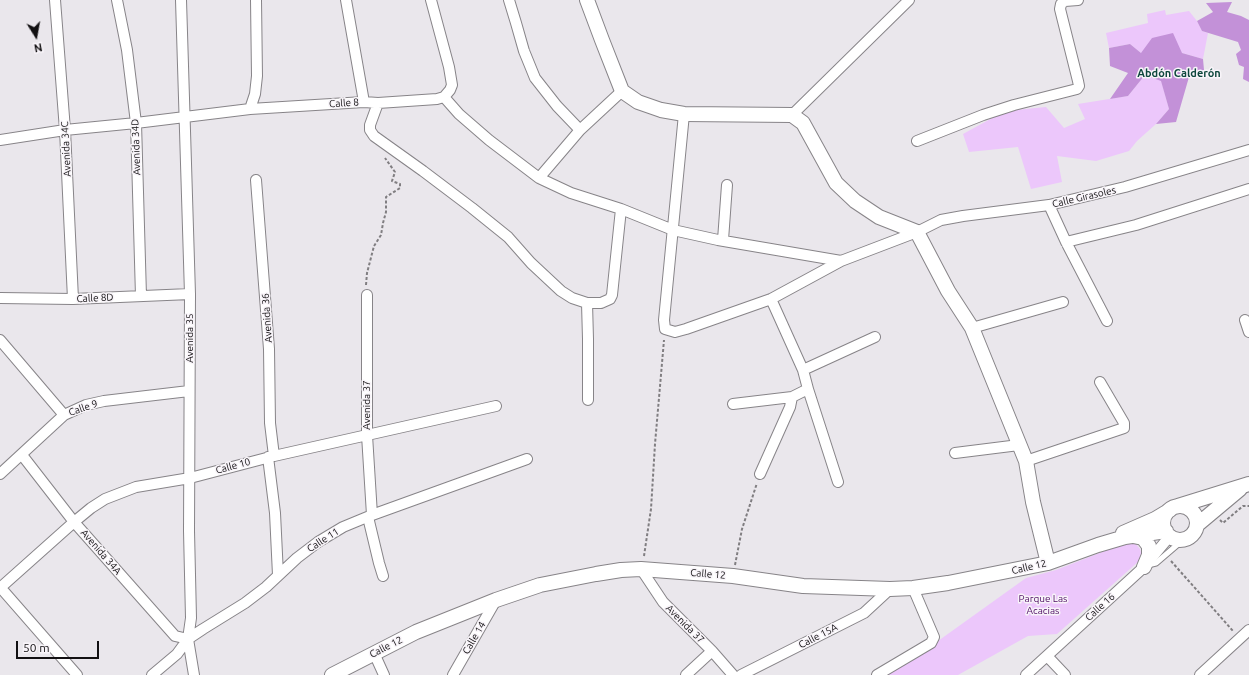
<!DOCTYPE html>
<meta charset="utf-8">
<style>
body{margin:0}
#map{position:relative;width:1249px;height:675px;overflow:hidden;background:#eae7ec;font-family:Ubuntu,sans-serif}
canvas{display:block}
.north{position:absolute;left:16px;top:16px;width:40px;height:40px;-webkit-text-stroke:3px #f8f4f9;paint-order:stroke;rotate:169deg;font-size:11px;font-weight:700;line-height:16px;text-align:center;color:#121012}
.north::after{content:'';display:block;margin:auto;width:14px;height:18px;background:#121012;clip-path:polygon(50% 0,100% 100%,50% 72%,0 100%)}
.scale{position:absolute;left:16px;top:641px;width:83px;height:18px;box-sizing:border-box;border:2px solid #121012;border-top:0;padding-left:5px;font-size:12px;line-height:14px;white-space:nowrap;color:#121012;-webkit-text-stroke:3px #f8f4f9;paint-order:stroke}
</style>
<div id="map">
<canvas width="1249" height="675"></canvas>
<div class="north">N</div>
<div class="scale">50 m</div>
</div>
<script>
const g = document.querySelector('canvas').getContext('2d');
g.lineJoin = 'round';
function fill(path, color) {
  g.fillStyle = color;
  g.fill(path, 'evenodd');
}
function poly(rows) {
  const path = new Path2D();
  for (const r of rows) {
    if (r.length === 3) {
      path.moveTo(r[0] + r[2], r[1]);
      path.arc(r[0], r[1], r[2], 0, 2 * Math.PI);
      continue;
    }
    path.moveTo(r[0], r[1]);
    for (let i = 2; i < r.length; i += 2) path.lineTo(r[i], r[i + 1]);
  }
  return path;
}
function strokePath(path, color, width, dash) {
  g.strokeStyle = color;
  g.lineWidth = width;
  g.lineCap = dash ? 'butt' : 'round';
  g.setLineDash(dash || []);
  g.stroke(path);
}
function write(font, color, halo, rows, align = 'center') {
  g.font = font + ' Ubuntu,sans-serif';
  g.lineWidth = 3;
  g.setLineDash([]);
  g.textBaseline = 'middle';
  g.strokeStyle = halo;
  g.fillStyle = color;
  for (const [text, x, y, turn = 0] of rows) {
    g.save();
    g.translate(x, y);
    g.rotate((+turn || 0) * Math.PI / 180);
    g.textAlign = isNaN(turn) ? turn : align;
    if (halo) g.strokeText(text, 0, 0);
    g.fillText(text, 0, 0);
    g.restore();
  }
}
fill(poly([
 [1165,10,1166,15,1189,11,1197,21,1202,31,1208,33,1203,59,1182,53,1141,53,1130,44,1109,48,1106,33,1148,23,1147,14],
 [1145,75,1161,80,1169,109,1156,124,1137,141,1129,151,1096,161,1057,156,1062,182,1031,189,1018,147,969,152,963,134,1005,111,1046,107,1064,128,1085,119,1078,104,1128,96],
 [1132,542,1135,543,1140,549,1141,553,1139,561,1057,634,1028,636,958,675,887,675,938,641,1026,578,1056,570,1120,545]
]), '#ecc7fb');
fill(poly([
 [1232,2,1227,12,1241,16,1249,20,1249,82,1243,79,1244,67,1239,65,1236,54,1241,50,1238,42,1202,31,1197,21,1213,12,1206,3],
 [1173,33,1182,53,1203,59,1204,70,1189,77,1176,122,1156,124,1169,109,1161,81,1145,75,1128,96,1110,99,1128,73,1110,66,1109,48,1130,44,1141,53,1152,38]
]), '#c391d8');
const lane = poly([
 [1148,565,1156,563,1184,539]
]);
const street = poly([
 [55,0,65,130,73,299],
 [117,0,127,50,136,123,141,296],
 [181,0,190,294,189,531,191,618,188,639,194,675],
 [346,0,364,102],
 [431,0,449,67,452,85,450,90,444,97],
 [509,0,516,23,524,51,535,78,557,106,580,130],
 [378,103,370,125,370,130,374,136,423,171,472,208,508,237,531,263,561,291,572,298,587,303,601,303,610,299,612,295,621,209],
 [250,109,255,94,257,76,256,0],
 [684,114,664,320,665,329,675,332,686,329,771,299,841,261,917,232,941,220,963,216,1049,205,1125,187,1249,150],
 [792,115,909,0],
 [0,140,65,130,136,123,250,109,364,102,378,103,437,99,444,97,459,114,489,140,539,178,571,193,621,209,673,230,718,240,841,261],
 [917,141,983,115,1014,105,1077,89,1079,86,1078,81,1060,9,1061,4,1065,1,1078,0],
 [539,178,580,130,622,91],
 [256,180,269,349,270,423,274,456],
 [1049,205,1066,242,1107,321],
 [723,240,727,185],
 [1066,242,1136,225,1249,189],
 [367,295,367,435,372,515],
 [0,298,73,299,190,294],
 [771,299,803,370,808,389,838,482],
 [587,303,588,339,588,400],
 [1245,320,1249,332],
 [972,328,1063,302],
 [0,340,64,415],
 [803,370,875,337],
 [733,404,792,397],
 [955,453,1019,445],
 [22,455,74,522,175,636,188,639],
 [268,457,275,513,278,575],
 [1026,461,1124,428,1124,423,1100,382],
 [0,474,64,415,86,405,104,401,189,391],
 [760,474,790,407,792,397,808,389],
 [368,517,379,563,383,576],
 [641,569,663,602,712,651,733,675],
 [0,587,77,675],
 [0,588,74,522,91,508,105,499,136,487,190,478,274,456,496,406],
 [374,653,384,675],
 [1047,656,1065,675],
 [152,675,177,654,188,639,203,629,245,603,266,587,297,558,318,542,343,527,372,515,527,459],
 [453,675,496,600],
 [686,675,712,651],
 [741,675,864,613,890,589],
 [877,675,931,643,934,637,913,588],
 [1026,675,1144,567,1170,536],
 [1200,675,1249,630]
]);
const secondary = poly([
 [587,0,602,40,622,91,638,102,661,110,684,114,792,115,803,123,836,183,855,201,879,217,917,232,948,291,972,328,1026,461,1033,502,1048,563],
 [1178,506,1249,484],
 [1180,523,17],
 [1197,525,1240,489],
 [1123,533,1155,519,1170,510],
 [1133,536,1143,538,1149,546,1149,555,1144,567],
 [332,675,416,632,496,600,540,585,596,574,621,570,641,569,733,576,803,586,890,589,913,588,948,583,1048,563,1098,545,1125,537,1166,531]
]);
strokePath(lane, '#878488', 7);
strokePath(street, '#878488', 12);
strokePath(secondary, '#878488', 16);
strokePath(poly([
 [366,285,367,273,374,246,381,235,383,223,386,212,386,197,400,188,400,184,392,181,395,172,385,158],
 [1220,520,1223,523,1243,506,1249,506],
 [644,556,651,509,655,444,664,340],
 [1171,561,1233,631],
 [735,565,742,529,757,483]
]), '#807e81', 2, [3, 2]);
strokePath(lane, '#fff', 5);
strokePath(street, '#fff', 10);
strokePath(secondary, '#fff', 14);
write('10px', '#121012', '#f8f4f9', [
 ["Calle 8",344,103,-4],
 ["Avenida 34D",136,147,-92],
 ["Avenida 34C",66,149,-93],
 ["Calle Girasoles",1084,197,-13],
 ["Calle 8D",95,298,-3],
 ["Avenida 36",267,318,-94],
 ["Avenida 35",190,338,-90],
 ["Avenida 37",367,405,-90],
 ["Calle 9",83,408,-19],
 ["Calle 10",233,466,-15],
 ["Calle 11",323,540,-33],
 ["Avenida 34A",101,552,49],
 ["Calle 12",1029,567,-13],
 ["Calle 12",708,574,5],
 ["Calle 16",1100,607,-42],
 ["Avenida 37",685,624,45],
 ["Calle 15A",818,636,-27],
 ["Calle 14",474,638,-60],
 ["Calle 12",386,647,-27]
]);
write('10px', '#4d0c63', '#f8f4f9', [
 ["Parque Las",1043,599],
 ["Acacias",1043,611]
]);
write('bold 11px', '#0f483e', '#f8f4f9', [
 ["Abdón Calderón",1179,73]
]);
</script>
